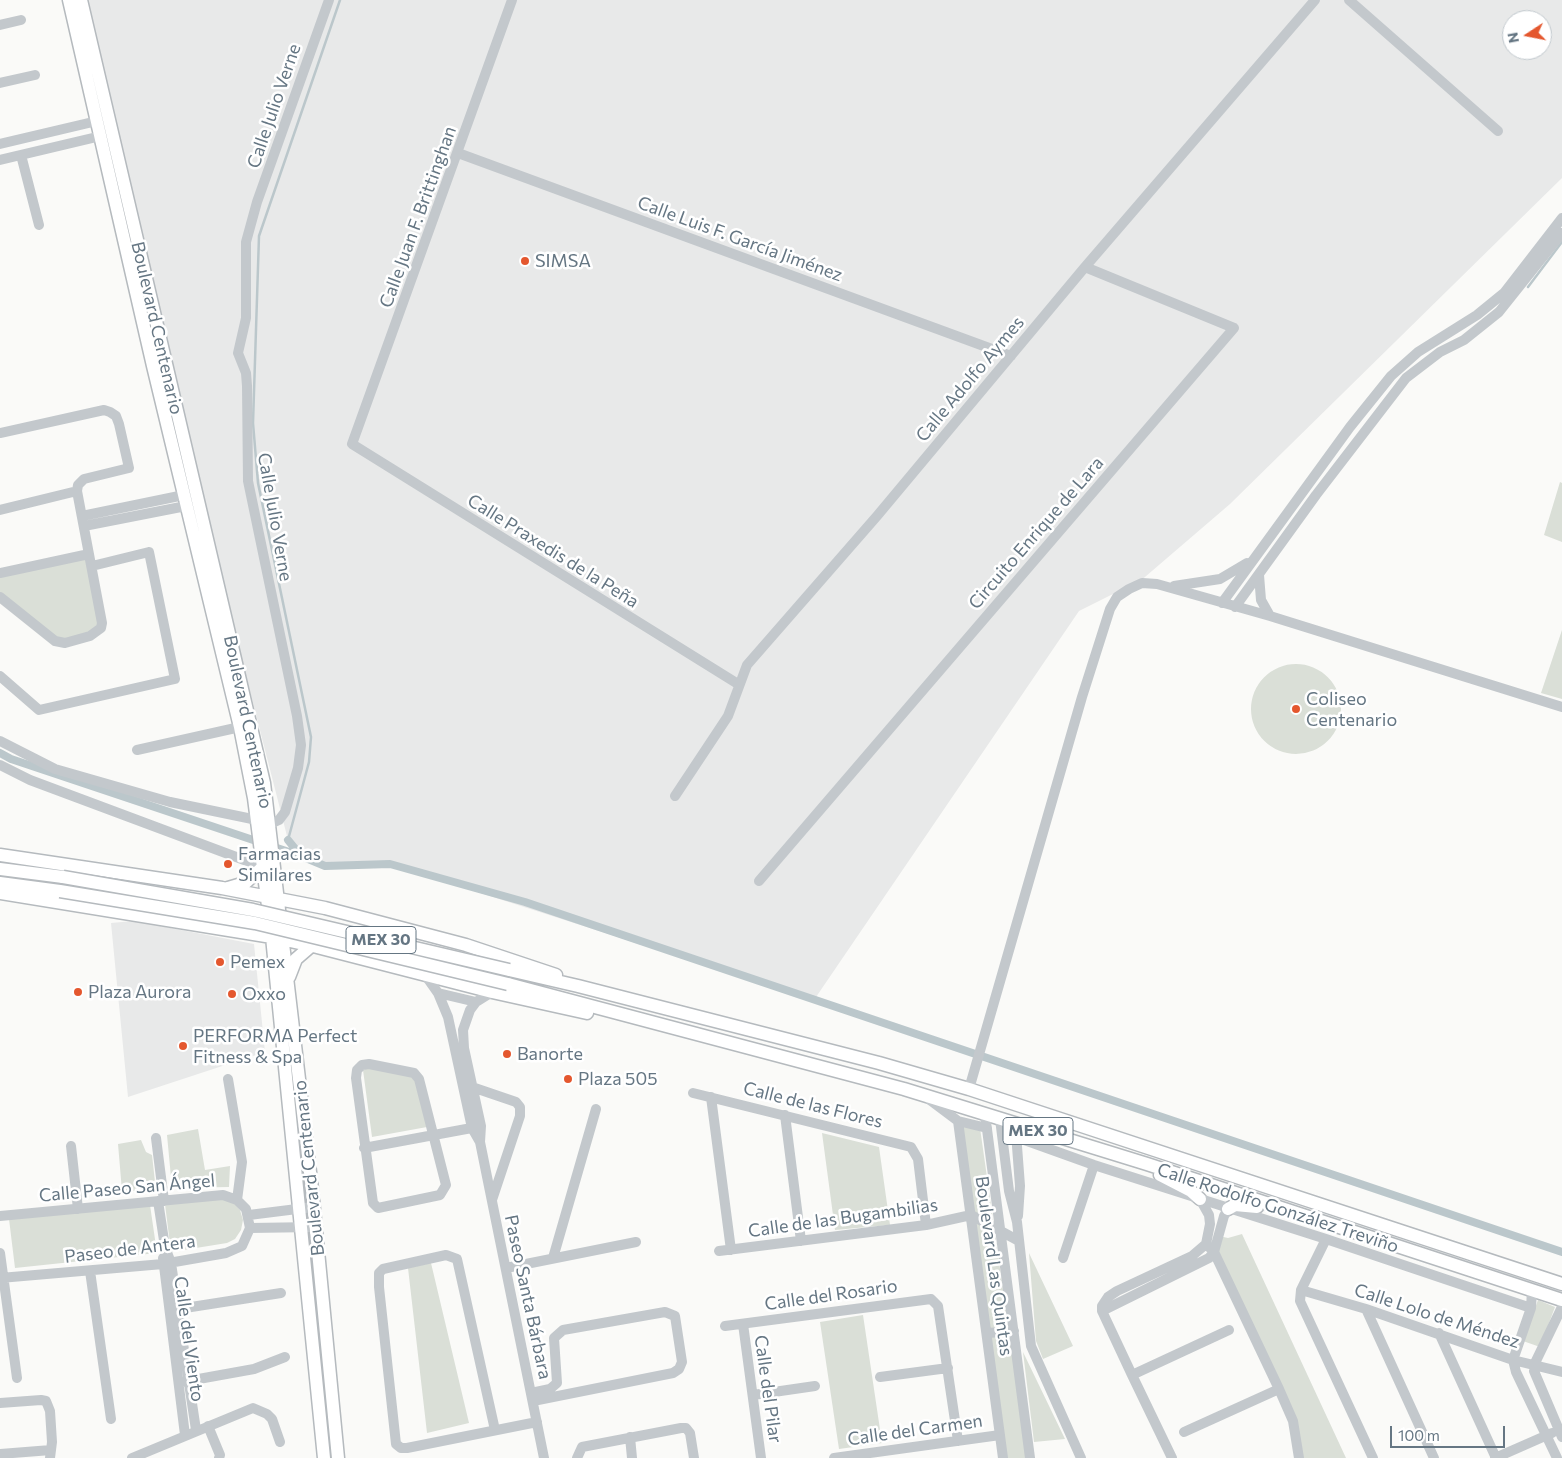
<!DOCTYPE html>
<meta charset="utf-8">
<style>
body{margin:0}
#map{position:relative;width:1562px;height:1458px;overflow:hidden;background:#fafaf8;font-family:Commissioner,sans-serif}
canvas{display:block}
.north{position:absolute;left:1502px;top:10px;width:50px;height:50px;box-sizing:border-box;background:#fff;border:1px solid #c1c8cd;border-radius:50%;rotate:259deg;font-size:14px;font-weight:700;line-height:20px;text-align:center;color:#657683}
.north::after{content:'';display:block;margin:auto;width:18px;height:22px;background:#e4572e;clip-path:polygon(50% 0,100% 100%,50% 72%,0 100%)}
.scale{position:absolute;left:1390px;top:1426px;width:115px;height:22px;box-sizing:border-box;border:2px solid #657683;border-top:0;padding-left:6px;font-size:15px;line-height:18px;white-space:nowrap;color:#657683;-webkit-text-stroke:4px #fff;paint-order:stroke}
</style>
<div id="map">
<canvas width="1562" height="1458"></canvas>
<div class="north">N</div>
<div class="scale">100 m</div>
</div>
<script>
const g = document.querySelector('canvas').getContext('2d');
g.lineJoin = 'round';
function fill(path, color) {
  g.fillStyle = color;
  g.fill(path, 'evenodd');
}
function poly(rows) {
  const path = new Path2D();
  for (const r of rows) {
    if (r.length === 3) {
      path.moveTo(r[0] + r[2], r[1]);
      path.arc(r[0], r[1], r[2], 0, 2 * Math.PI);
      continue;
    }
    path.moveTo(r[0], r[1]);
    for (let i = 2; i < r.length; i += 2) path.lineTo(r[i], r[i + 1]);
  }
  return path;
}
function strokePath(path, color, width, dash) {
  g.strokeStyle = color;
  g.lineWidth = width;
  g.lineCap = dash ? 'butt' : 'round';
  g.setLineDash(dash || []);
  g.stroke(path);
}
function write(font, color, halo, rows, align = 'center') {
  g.font = font + ' Commissioner,sans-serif';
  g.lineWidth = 5;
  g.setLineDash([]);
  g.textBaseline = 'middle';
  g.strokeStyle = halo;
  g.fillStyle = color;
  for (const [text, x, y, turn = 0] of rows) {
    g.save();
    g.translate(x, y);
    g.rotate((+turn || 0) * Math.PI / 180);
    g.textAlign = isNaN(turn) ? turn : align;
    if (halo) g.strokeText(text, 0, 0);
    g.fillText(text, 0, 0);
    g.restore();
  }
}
fill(poly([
 [73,0,1562,0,1562,178,1230,504,1131,589,1113,594,1079,611,814,1000,390,864,325,866,288,840,239,648,192,508],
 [1512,20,1542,20,1542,50,1512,50],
 [134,921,254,944,265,1052,128,1097,111,923]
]), '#e8e9e9');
fill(poly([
 [1560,482,1562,483,1562,542,1544,535],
 [86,558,98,623,94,632,66,639,57,638,0,593,0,575],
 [1562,630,1562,699,1541,693],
 [1296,709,45],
 [370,1067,410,1076,417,1081,427,1127,372,1137,363,1070],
 [961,1125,980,1128,1027,1458,1006,1458],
 [198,1129,205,1170,230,1166,229,1187,172,1188,167,1135],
 [822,1133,879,1147,890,1225,835,1230],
 [141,1140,146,1152,152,1155,156,1191,122,1191,118,1144],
 [222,1198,234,1203,240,1210,243,1220,241,1230,235,1239,227,1243,171,1252,165,1204],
 [150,1205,157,1253,15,1268,9,1219],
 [1242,1234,1346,1458,1301,1458,1294,1419,1216,1251,1219,1236,1228,1238],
 [1029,1253,1073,1346,1043,1359,1036,1341],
 [431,1263,469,1423,427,1433,408,1268],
 [1538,1300,1555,1307,1540,1347,1523,1341],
 [863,1315,882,1443,839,1449,820,1322],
 [1023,1352,1065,1439,1034,1442]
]), '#dadfd7');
strokePath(poly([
 [1528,287,1562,242],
 [288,840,309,762,311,737,258,483,253,423,259,236,340,0]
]), '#bbc7cb', 2.5);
strokePath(poly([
 [0,753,11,759,301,856],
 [288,840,301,856,325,866,390,864,525,902,1562,1252]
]), '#bbc7cb', 8);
const major = poly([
 [69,0,153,366,240,727,254,798,272,937,324,1458],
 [81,0,264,783,312,1189,338,1458],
 [0,855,222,888,325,908,466,945,556,975],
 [0,869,63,877],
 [0,883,60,891],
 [228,888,245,883,263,867],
 [0,893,272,937,317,947,492,992,587,1013],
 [509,970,578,986,879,1063,969,1089,1562,1284],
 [289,977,296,959,311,946],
 [508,984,904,1089,1147,1164,1562,1300],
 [1160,1175,1191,1191,1200,1199],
 [1228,1209,1235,1205,1257,1207]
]);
strokePath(major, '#b5babe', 15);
strokePath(poly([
 [512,0,352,444,738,684],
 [1349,0,1498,131],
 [0,25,21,20],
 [0,83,35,75],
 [0,144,97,121],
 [458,153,1011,356],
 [21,155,39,225],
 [0,160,101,136],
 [0,433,104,410,110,412,116,416,119,424,129,468,84,479,78,485,77,491,0,510],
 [82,516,184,495],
 [84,526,186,506],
 [0,573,89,554],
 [1259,575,1261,600,1270,616],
 [1174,586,1220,579,1247,563],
 [0,597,55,641,65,643,90,636,101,628,102,623,77,491],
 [1222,603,1350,427,1391,376,1418,352,1477,315,1504,293,1562,218],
 [1235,607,1316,495,1406,378,1440,352,1464,340,1499,312,1562,233],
 [0,676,39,710,175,679,149,552,92,566],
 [0,741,55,769,170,802,257,820],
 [137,750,240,727,246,729],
 [0,765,30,780,263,867],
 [675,796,728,716,747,665,877,516,1085,267,1315,0],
 [270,824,279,820,285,812,298,768,301,745,297,716,248,481,247,386,246,373,238,353,246,318,246,242,257,202,329,0],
 [759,881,1234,328,1085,267],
 [426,976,438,993,448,1017,472,1128,480,1142,544,1458],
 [438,993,476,1002],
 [369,1064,414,1073,419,1079,446,1185,440,1195,378,1208,373,1203,356,1078,357,1070,362,1065,369,1064],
 [228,1079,242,1162,237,1200],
 [472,1087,516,1102,520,1107,520,1116,492,1200],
 [969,1089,1082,697,1110,609,1117,597,1129,589,1142,583,1157,584,1270,616,1562,707],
 [693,1093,911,1147,918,1159,926,1225],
 [711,1097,731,1250],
 [930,1100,958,1121,1003,1458],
 [985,1114,1030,1458],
 [785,1115,801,1241],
 [1000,1119,1009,1191,1017,1222,1031,1346,1081,1458],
 [958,1121,987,1128],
 [1016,1133,1020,1186,1018,1216],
 [1016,1137,1094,1165,1326,1239,1531,1308],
 [156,1138,164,1201],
 [480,1142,481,1126,464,1048,463,1030,470,1010,476,1002,492,992],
 [71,1146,78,1209],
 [364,1148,477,1127],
 [158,1201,165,1247,171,1263,196,1430],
 [249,1215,313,1207],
 [0,1216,223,1195,237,1200,246,1209,250,1228,242,1246,226,1253,163,1264,0,1278],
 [250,1228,315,1227],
 [1326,1239,1301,1290,1300,1301,1373,1458],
 [1206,1244,1214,1252,1279,1389,1293,1421,1299,1458],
 [719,1251,926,1225,971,1215,1019,1241],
 [0,1253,17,1378],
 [163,1258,185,1435],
 [553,1258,596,1109],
 [1063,1258,1094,1165],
 [506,1268,636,1242],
 [90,1271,111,1419],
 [1301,1290,1366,1309,1513,1360,1562,1372],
 [1532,1290,1531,1308,1513,1360,1516,1372,1557,1458],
 [1562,1307,1535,1363,1534,1371,1562,1437],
 [1366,1309,1434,1458],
 [172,1310,281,1293],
 [1102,1311,1209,1258,1214,1252,1224,1216,1228,1209],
 [743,1324,761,1458],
 [725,1326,931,1299,938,1306,958,1441],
 [988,1333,1014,1331],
 [1439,1333,1496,1458],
 [1132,1375,1229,1330],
 [880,1377,948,1368],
 [182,1382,254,1369,285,1357],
 [531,1393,550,1389,557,1383,554,1338,563,1330,665,1312,675,1316,682,1362,679,1369,673,1373,533,1401],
 [753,1395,815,1386],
 [0,1403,41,1400,46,1401,50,1411,52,1442,50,1458],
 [208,1426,220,1455,219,1458],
 [495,1430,457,1259,446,1255,383,1269,379,1273,379,1287,396,1444,401,1448,407,1448,537,1422],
 [1184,1432,1279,1389],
 [630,1437,632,1458],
 [0,1454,51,1450],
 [132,1458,253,1408,267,1414,272,1419,280,1442],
 [577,1458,582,1447,681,1428,686,1428,690,1433,694,1458],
 [834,1458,1000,1435],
 [1172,1458,1132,1375,1102,1311,1102,1306,1108,1297,1117,1291,1192,1256,1206,1244,1210,1224,1209,1215,1200,1199],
 [1495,1458,1552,1433]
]), '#c3c8cc', 10);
strokePath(major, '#fff', 12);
const majorBridge = poly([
 [63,877,253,910,509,970],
 [60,891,255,923,508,984]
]);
strokePath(majorBridge, '#b5babe', 15, []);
strokePath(majorBridge, '#fff', 12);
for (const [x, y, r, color] of [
 [525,261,5,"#e4572e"],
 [1296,709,5,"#e4572e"],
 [228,864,5,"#e4572e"],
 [220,962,5,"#e4572e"],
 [78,992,5,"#e4572e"],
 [232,994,5,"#e4572e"],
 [183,1046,5,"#e4572e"],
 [507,1054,5,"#e4572e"],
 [568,1079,5,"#e4572e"]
]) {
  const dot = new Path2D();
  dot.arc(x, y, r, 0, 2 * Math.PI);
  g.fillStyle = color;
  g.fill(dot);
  strokePath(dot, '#fff', 2);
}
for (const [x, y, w] of [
 [381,940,70],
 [1038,1131,70]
]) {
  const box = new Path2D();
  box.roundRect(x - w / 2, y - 13.5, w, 27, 4);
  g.fillStyle = '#fff';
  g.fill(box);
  strokePath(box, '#657683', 1);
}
write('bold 16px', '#657683', null, [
 ["MEX 30",381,940],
 ["MEX 30",1038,1131]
]);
write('18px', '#657683', '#fff', [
 ["Calle Julio Verne",274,106,-71],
 ["Calle Juan F. Brittinghan",418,217,-70],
 ["Calle Luis F. García Jiménez",740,239,20],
 ["Boulevard Centenario",157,328,77],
 ["Calle Adolfo Aymes",970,379,-50],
 ["Calle Julio Verne",275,517,80],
 ["Circuito Enrique de Lara",1036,533,-49],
 ["Calle Praxedis de la Peña",553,551,32],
 ["Boulevard Centenario",248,722,78],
 ["Calle de las Flores",813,1105,14],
 ["Boulevard Centenario",309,1168,-96],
 ["Calle Paseo San Ángel",127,1188,-5],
 ["Calle Rodolfo González Treviño",1278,1208,18],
 ["Calle de las Bugambilias",843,1218,-8],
 ["Paseo de Antera",130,1249,-7],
 ["Boulevard Las Quintas",994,1266,82],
 ["Calle del Rosario",831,1295,-8],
 ["Paseo Santa Bárbara",528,1297,78],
 ["Calle Lolo de Méndez",1437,1316,18],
 ["Calle del Viento",189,1339,82],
 ["Calle del Pilar",768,1389,82],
 ["Calle del Carmen",915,1430,-8]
]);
write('18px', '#657683', '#fff', [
 ["SIMSA",535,261],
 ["Coliseo",1306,699],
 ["Centenario",1306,720],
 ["Farmacias",238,854],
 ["Similares",238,875],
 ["Pemex",230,962],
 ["Plaza Aurora",88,992],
 ["Oxxo",242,994],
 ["PERFORMA Perfect",193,1036],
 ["Fitness & Spa",193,1057],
 ["Banorte",517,1054],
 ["Plaza 505",578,1079]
], 'left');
</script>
